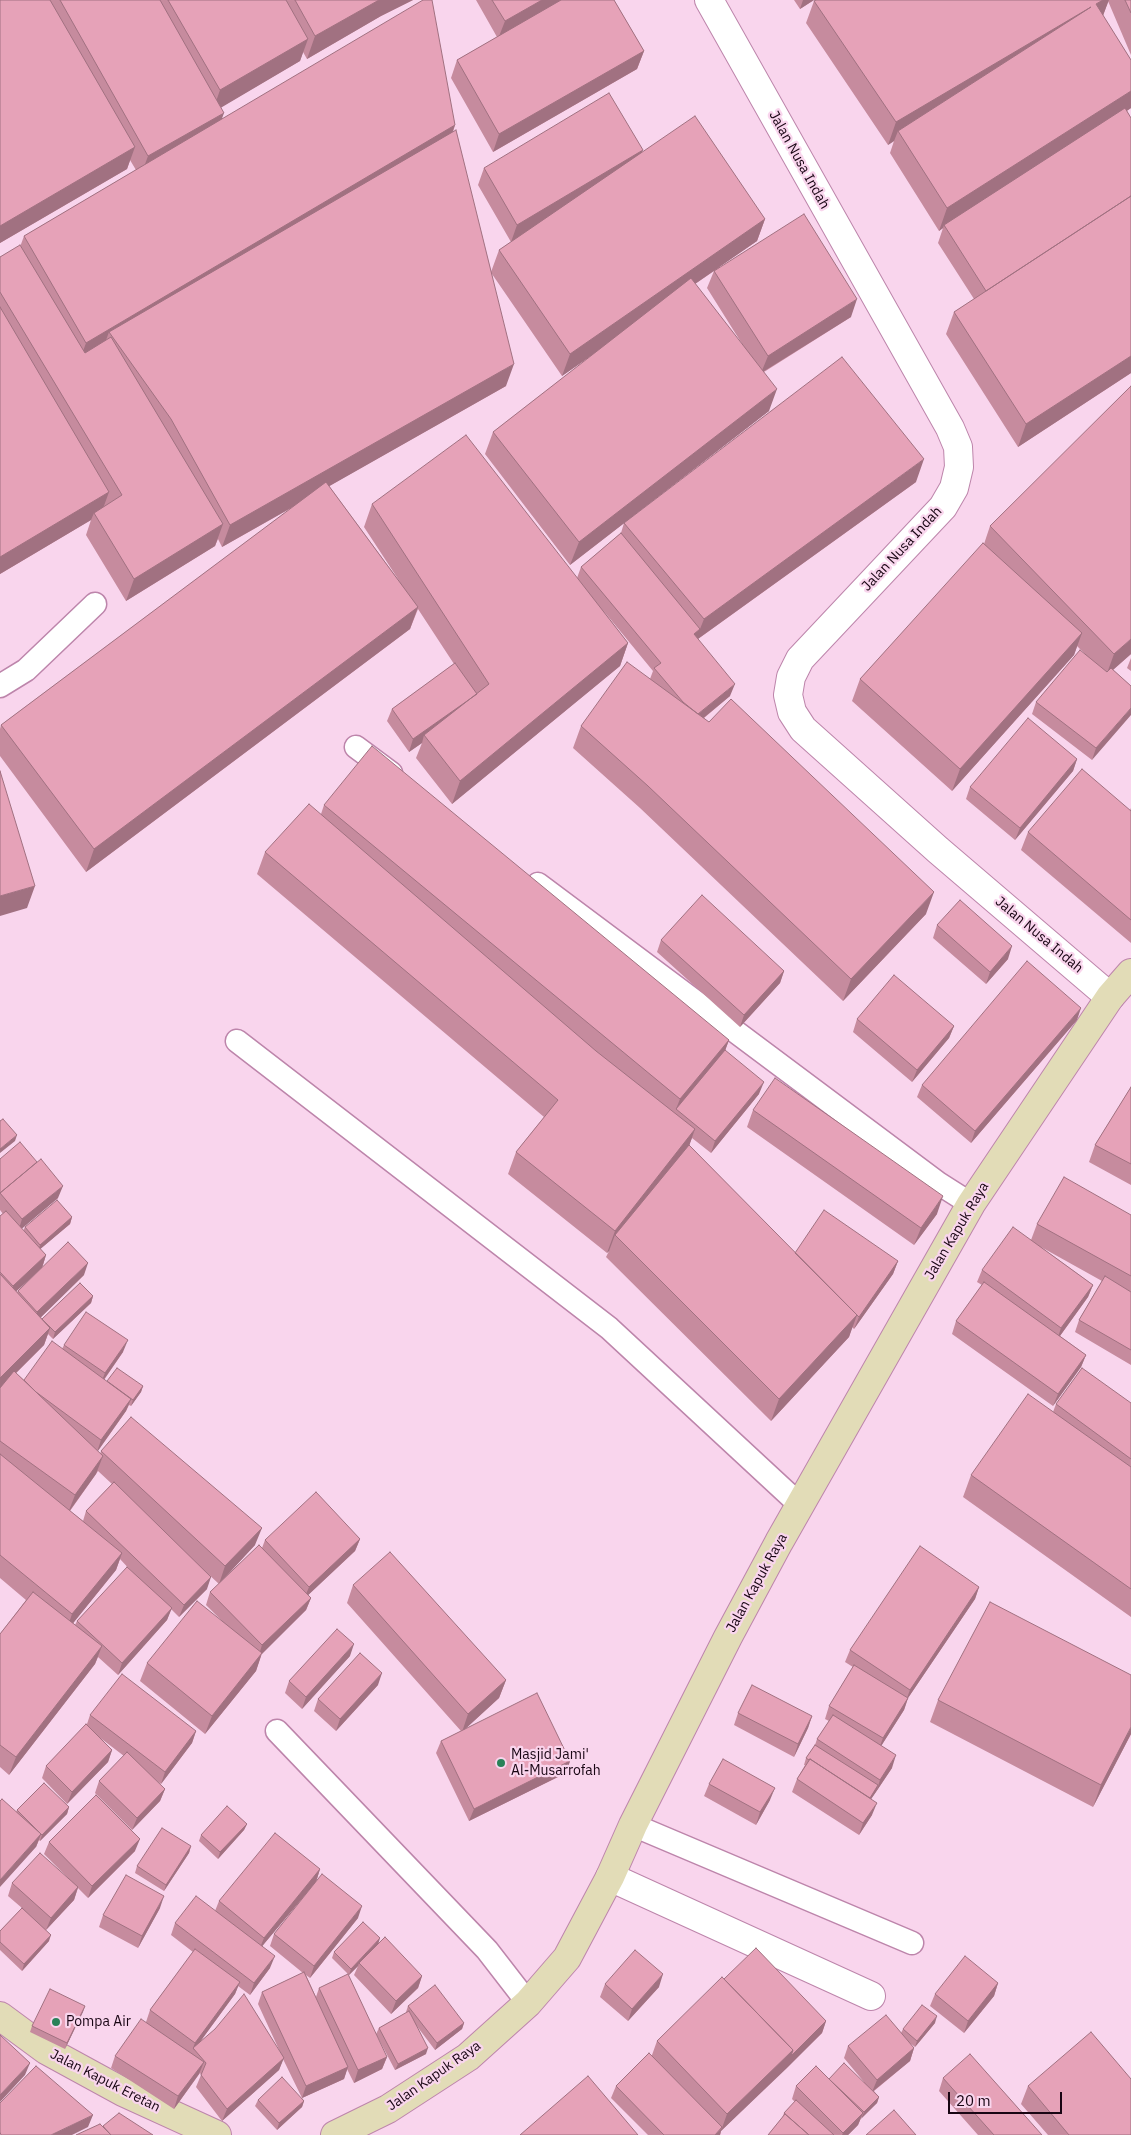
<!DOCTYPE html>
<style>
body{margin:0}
#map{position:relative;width:1131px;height:2135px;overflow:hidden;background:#f9d5ed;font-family:"IBM Plex Sans",sans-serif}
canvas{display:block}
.scale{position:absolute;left:948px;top:2092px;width:114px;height:22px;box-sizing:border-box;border:2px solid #180513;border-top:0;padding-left:6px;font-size:15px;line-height:18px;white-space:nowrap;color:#180513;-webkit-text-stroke:4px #f9d5ed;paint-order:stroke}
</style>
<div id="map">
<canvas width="1131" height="2135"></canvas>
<div class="scale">20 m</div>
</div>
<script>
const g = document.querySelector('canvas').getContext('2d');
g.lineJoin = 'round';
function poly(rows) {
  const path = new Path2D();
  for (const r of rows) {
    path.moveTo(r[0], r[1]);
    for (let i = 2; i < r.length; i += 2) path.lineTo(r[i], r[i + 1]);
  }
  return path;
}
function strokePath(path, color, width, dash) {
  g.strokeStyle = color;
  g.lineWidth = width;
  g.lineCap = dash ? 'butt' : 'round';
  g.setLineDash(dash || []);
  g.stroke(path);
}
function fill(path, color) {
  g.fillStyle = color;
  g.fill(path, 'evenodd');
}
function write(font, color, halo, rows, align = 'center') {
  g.font = font + ' "IBM Plex Sans",sans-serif';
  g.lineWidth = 4.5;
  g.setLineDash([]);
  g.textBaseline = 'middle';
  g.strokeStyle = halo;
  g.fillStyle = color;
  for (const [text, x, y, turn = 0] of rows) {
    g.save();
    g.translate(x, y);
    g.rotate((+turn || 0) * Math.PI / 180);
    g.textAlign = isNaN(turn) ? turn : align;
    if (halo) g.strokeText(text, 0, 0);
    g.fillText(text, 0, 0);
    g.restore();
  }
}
const lane = poly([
 [0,686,26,670,95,604],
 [356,747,391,773],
 [538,884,938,1183,971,1204],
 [237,1041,609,1328,800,1505],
 [277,1731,487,1950,528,2003],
 [633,1825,912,1943]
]);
const street = poly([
 [709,0,950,428,958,447,959,467,954,488,943,507,800,659,791,677,788,695,792,712,803,729,938,850,1110,997],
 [610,1877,871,1996]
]);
const secondary = poly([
 [0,2016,46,2050,123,2092,217,2135],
 [335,2135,388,2109,468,2057,528,2003,567,1958,610,1877,633,1825,728,1637,779,1542,971,1204,1110,997,1131,973]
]);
strokePath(lane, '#bd85ab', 25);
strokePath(street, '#bd85ab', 30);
strokePath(secondary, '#bd85ab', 30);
strokePath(lane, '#fff', 22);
strokePath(street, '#fff', 28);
strokePath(secondary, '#e2dcb7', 28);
fill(poly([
 [0,0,413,0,381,16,307,59,303,52,300,61,221,107,222,119,455,125,453,132,491,272,499,250,511,242,478,185,484,168,642,152,765,219,757,241,719,267,851,317,764,372,769,411,570,565,485,454,493,432,599,350,562,376,492,274,506,386,329,486,400,582,364,527,372,504,577,578,581,567,621,533,624,523,916,482,698,639,730,696,704,718,926,914,843,1001,640,808,573,748,581,726,650,679,653,671,602,609,628,643,620,666,452,804,416,758,422,743,409,752,387,721,392,709,454,664,418,609,410,629,86,872,0,756,0,729,1,725,293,507,222,547,218,539,215,546,126,601,86,535,91,520,0,574,0,257,20,247,24,236,136,170,130,160,127,169,0,243],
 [714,271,707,288,744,347,695,284],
 [476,0,614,0,644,51,637,69,493,152,451,78,457,60,497,37],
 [794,0,814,0,800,9],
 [816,0,1131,0,1131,55,1108,1,1103,16,1131,60,1131,108,1127,111,1131,118,1131,373,1018,447,946,334,954,312,974,299,938,243,943,228,939,231,890,153,894,141,888,145,806,23,814,1],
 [990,526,1131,654,1113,670,1131,686,1092,760,1032,714,1036,702,1085,654,1077,646,1074,655,952,791,852,701,860,679,984,544],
 [1131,658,1131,671,1127,668],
 [1077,759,1073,771,1015,840,966,799,970,787],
 [324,805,729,1040,725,1050,759,1094,711,1153,692,1138,689,1145,795,1253,898,1261,893,1274,854,1329,852,1327,849,1337,771,1421,606,1257,609,1251,607,1253,508,1174,516,1152,544,1117,257,874,265,852,321,814],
 [1131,808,1131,943,1021,850,1028,832,1130,810],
 [937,925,1008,959,986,984,933,938],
 [661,940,784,971,780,983,740,1027,657,952],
 [857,1019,954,1026,949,1038,912,1082,853,1032],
 [1077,1020,971,1143,917,1097,922,1085],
 [1131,1087,1131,1185,1089,1162,1095,1145],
 [753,1110,937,1214,914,1245,747,1127],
 [0,1159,58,1198,21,1228,23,1231,25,1227,72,1217,70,1224,40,1249,46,1255,42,1268,16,1291,17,1292,18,1291,84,1275,41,1317,42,1319,93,1296,91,1303,53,1339,48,1334,44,1345,16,1373,24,1380,62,1349,64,1345,123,1352,104,1380,107,1382,143,1386,141,1392,131,1406,129,1405,126,1411,98,1451,100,1454,101,1451,255,1545,219,1584,205,1571,207,1589,179,1617,171,1609,167,1620,118,1675,98,1657,95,1664,9,1775,0,1767,0,1634,26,1600,0,1578,0,1216,3,1214,0,1210],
 [98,1471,112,1484,86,1511,83,1521,70,1511,96,1474],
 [120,1559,133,1573,77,1621,75,1625,73,1623,116,1570],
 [1131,1215,1131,1365,1075,1332,1079,1320,1102,1281,1041,1247,1093,1285,1088,1297,1060,1336,1086,1355,1081,1367,1053,1406,952,1334,956,1321,982,1285,977,1282,982,1270,1031,1240,1037,1224],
 [1131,1403,1131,1617,963,1497,971,1475,1053,1412,1056,1404],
 [360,1539,355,1551,308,1595,311,1598,306,1610,262,1653,256,1671,205,1734,140,1681,147,1663,222,1621,206,1605,210,1592,262,1548,265,1540],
 [353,1585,506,1680,499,1698,465,1729,570,1761,566,1773,469,1821,436,1753,441,1741,461,1731,347,1603],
 [979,1587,975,1599,908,1698,904,1710,881,1746,892,1768,871,1799,872,1815,859,1835,792,1792,797,1779,805,1765,804,1765,806,1758,815,1745,817,1739,829,1721,825,1719,829,1706,853,1667,845,1662,850,1650],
 [350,1656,302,1709,285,1693,289,1681],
 [378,1685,336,1731,314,1711,318,1699],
 [938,1700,1131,1734,1093,1807,930,1722],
 [738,1713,812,1716,808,1728,794,1757,734,1725],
 [90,1715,196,1731,192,1743,161,1784,154,1779,165,1789,160,1801,132,1830,95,1793,99,1781,124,1756,99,1737,112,1750,108,1762,67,1804,42,1778,46,1766,87,1724],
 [709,1784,770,1800,756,1825,704,1796],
 [69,1807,67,1814,40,1841,39,1840,36,1847,16,1812,17,1810],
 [247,1824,244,1830,218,1859,199,1841,201,1835],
 [49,1842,135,1851,88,1898,78,1888,74,1900,46,1930,49,1941,22,1971,0,1950,0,1931,22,1908,8,1896,12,1883,72,1882,44,1854],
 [191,1846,189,1853,164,1891,135,1873,137,1866],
 [320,1869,316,1882,262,1946,270,1968,250,1995,238,1986,235,1994,200,2042,281,2054,258,2004,262,1992,303,1973,270,1946,274,1934,358,1918,310,1978,306,1975,316,1997,319,1988,387,2057,382,2069,354,2083,347,2069,344,2079,302,2098,304,2101,302,2107,277,2130,255,2106,258,2100,302,2098,283,2059,279,2070,222,2121,196,2087,201,2075,200,2073,174,2109,111,2068,115,2056,146,2022,150,2010,193,1952,171,1935,175,1923,215,1911,219,1901],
 [160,1908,138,1948,99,1927,103,1915],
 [334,1952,422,1976,418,1988,391,2014,354,1975,358,1966,349,1975,332,1958],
 [724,1979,826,2021,822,2033,721,2131,720,2135,648,2135,611,2098,616,2086,652,2055,657,2041],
 [998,1983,994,1996,964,2033,930,2006,935,1994],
 [605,1984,659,1987,628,2021,600,1997],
 [85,2006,65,2049,30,2032,32,2026],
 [408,2006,464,2023,462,2029,435,2050,416,2025,426,2054,395,2070,376,2034,379,2028,407,2013,406,2012],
 [935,2023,915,2047,910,2043,914,2048,910,2061,874,2091,879,2097,877,2103,861,2118,858,2125,848,2135,768,2135,782,2118,784,2113,795,2102,792,2099,796,2086,829,2079,864,2082,844,2058,848,2046,901,2033,903,2029],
 [943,2078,1042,2135,978,2135,939,2091],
 [1028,2086,1131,2135,1048,2135,1021,2104]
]), '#c68b9e');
fill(poly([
 [379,0,413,0,381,16,307,59,315,36],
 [542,0,565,0,498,39,505,21],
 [803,0,814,0,800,9],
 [1103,0,1109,0,1102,18,1096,4],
 [1091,7,898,131,894,141,888,145,896,122],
 [308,39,300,61,212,113,220,90],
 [644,51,637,69,493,152,499,134],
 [1131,91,1131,108,945,227,944,225,943,228,939,231,947,208],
 [224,113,216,135,140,178,148,156],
 [455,125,447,147,109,332,102,351,78,365,86,343],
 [135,147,127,169,0,243,0,226],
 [643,150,636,167,511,242,517,225],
 [765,219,757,241,562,376,570,354],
 [857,299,851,317,761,373,768,356],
 [1131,356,1131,373,1018,447,1026,424],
 [514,364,506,386,222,547,230,525],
 [777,389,769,411,570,565,579,542],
 [924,459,916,482,695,641,694,634,700,629,704,619],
 [109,492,101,514,94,513,91,520,0,574,0,557],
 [223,524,215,546,126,601,134,579],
 [418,607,410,629,86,872,94,849],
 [1082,633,1074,655,952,791,960,769],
 [1131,639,1131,654,1106,676,1114,654],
 [628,643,620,666,452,804,460,781],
 [735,684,730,696,690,729,695,717],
 [477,694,424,735,422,743,409,752,413,739],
 [1131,708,1131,715,1092,760,1096,748],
 [1077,759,1073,771,1015,840,1020,828],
 [35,886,27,908,0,916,0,896],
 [934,892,926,914,843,1001,851,979],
 [1012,946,1008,959,986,984,990,972],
 [784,971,780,983,740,1027,744,1015],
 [1081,1008,1077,1020,971,1143,975,1131],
 [954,1026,949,1038,912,1082,917,1070],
 [729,1040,721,1062,676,1109,680,1099],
 [764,1082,759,1094,711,1153,715,1141],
 [695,1129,687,1152,615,1235,609,1251,607,1253,615,1231],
 [17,1135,15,1141,0,1153,0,1149],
 [63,1186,58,1198,18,1232,22,1219],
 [943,1196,937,1214,914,1245,921,1228],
 [72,1217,70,1224,38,1251,40,1245],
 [46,1255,42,1268,9,1298,13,1286],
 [898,1261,893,1274,854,1329,859,1317],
 [88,1263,84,1275,33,1325,37,1312],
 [1093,1285,1088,1297,1057,1340,1061,1328],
 [93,1296,91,1303,53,1339,55,1332],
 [857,1315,849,1337,771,1421,779,1399],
 [50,1328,44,1345,0,1389,0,1378],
 [128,1340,123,1352,100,1385,105,1373],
 [1086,1355,1081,1367,1053,1406,1058,1394],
 [143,1386,141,1392,131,1406,133,1400],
 [131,1399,126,1411,97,1452,101,1440],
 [103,1456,96,1474,68,1513,75,1495],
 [262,1528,255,1545,219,1584,225,1566],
 [360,1539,355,1551,304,1599,309,1587],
 [122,1553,116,1570,66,1632,72,1614],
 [211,1577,207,1589,179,1617,184,1605],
 [979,1587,975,1599,908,1698,904,1710,878,1751,883,1738,905,1703,910,1690],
 [311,1598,306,1610,258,1658,262,1645],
 [172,1608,167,1620,118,1675,122,1663],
 [354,1644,350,1656,302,1709,306,1697],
 [102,1646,95,1664,9,1775,16,1757],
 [262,1653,256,1671,205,1734,212,1716],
 [382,1673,378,1685,336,1731,340,1719],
 [506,1680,499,1698,462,1732,468,1714],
 [812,1716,808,1728,794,1757,798,1744],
 [1131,1727,1131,1734,1093,1807,1101,1785],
 [196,1731,192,1743,161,1784,165,1772],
 [112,1750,108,1762,67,1804,72,1792],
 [896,1755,892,1768,876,1792,880,1780],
 [570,1761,566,1773,469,1821,474,1809],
 [878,1785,876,1792,867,1805,869,1799],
 [775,1788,770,1800,756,1825,760,1812],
 [165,1789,160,1801,132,1830,137,1818],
 [877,1803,872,1815,859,1835,863,1823],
 [69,1807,67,1814,40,1841,42,1835],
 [247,1824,244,1830,218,1859,220,1852],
 [41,1834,36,1847,0,1887,0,1880],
 [140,1839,135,1851,88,1898,92,1886],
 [191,1846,189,1853,164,1891,166,1885],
 [320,1869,316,1882,259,1950,264,1938],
 [78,1887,74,1900,46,1930,51,1918],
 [164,1896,160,1908,138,1948,142,1936],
 [362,1906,358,1918,310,1978,314,1966],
 [51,1935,49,1941,22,1971,24,1964],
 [380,1938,378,1945,359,1963,358,1966,349,1975,351,1969],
 [275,1956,270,1968,250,1995,254,1983],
 [663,1974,659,1987,628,2021,632,2009],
 [422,1976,418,1988,391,2014,396,2001],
 [240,1982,235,1994,194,2050,193,2048,195,2043],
 [998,1983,994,1996,964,2033,968,2021],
 [85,2006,83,2012,65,2049,67,2043],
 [937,2016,935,2023,915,2047,917,2041],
 [826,2021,822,2033,787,2068,791,2056],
 [464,2023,462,2029,435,2050,437,2043],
 [428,2048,426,2054,395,2070,398,2064],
 [914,2048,910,2061,872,2092,877,2080],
 [793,2050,787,2068,721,2131,720,2135,715,2135,722,2128,727,2114],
 [387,2057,382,2069,354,2083,358,2070],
 [284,2058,279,2070,222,2121,227,2109],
 [204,2062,199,2074,174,2109,178,2096],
 [30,2063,25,2075,0,2102,0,2095],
 [348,2067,344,2079,302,2098,306,2086],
 [879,2097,877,2103,861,2119,864,2112],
 [304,2101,302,2107,277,2130,279,2123],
 [863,2113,858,2125,848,2135,842,2135,843,2133],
 [93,2115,88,2127,72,2135,51,2135]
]), '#a17181');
const building = poly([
 [0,0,50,0,135,147,0,226,0,0],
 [60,0,160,0,224,113,148,156,60,0],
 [168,0,286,0,308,39,220,90,168,0],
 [295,0,379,0,315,36,295,0],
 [423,0,432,0,455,125,86,343,24,236,423,0],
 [492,0,542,0,505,21,492,0],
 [561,0,614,0,644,51,499,134,457,60,561,0],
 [816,0,1103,0,1096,4,1131,60,1131,91,947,208,898,131,1091,7,896,122,814,1,816,0],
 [1125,0,1131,0,1131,13,1125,0],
 [609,93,643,150,517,225,484,168,609,93],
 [1125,108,1131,118,1131,196,986,291,944,225,1125,108],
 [695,116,765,219,570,354,499,250,695,116],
 [456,130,514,364,230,525,171,419,109,332,456,130],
 [1131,196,1131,356,1026,424,954,312,1131,196],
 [804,214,857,299,768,356,714,271,804,214],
 [20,245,85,353,111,337,223,524,134,579,94,513,122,495,0,292,0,257,20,245],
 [691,278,777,389,579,542,493,432,691,278],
 [0,307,109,492,0,557,0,307],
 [842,357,924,459,704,619,624,523,842,357],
 [1131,386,1131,639,1114,654,990,526,1131,386],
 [466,435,628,643,460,781,424,735,489,684,372,504,466,435],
 [326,482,418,607,94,849,1,725,326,482],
 [621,533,700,629,694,634,735,684,698,714,683,702,654,668,661,663,581,567,621,533],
 [983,543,1082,633,960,769,860,679,983,543],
 [1080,650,1107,672,1111,668,1131,686,1131,708,1096,748,1036,702,1080,650],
 [627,662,709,722,731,699,934,892,851,979,648,786,581,726,627,662],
 [455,663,477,694,413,739,392,709,455,663],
 [1028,718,1077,759,1020,828,970,787,1028,718],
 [372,746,729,1040,680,1099,324,805,372,746],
 [1082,769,1131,811,1131,920,1028,832,1082,769],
 [0,771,35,886,0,896,0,771],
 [309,804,596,1051,695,1129,615,1231,516,1152,558,1100,265,852,309,804],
 [702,895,784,971,744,1015,661,940,702,895],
 [960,900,1012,946,990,972,937,925,960,900],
 [1027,961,1081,1008,975,1131,922,1085,1027,961],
 [894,975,954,1026,917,1070,857,1019,894,975],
 [725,1050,764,1082,715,1141,676,1109,725,1050],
 [775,1078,943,1196,921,1228,753,1110,775,1078],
 [1131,1087,1131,1164,1095,1145,1131,1087],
 [3,1119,17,1135,0,1149,0,1121,3,1119],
 [20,1142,37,1162,0,1193,0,1159,20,1142],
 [689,1145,857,1315,779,1399,615,1235,689,1145],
 [41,1159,63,1186,22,1219,0,1193,41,1159],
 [1064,1177,1131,1215,1131,1276,1037,1224,1064,1177],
 [57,1200,72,1217,40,1245,25,1227,57,1200],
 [824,1210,898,1261,859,1317,795,1253,824,1210],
 [6,1211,46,1255,13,1286,0,1272,0,1216,6,1211],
 [1013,1227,1093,1285,1061,1328,982,1270,1013,1227],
 [68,1242,88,1263,37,1312,18,1291,68,1242],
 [0,1274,50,1328,0,1378,0,1274],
 [1105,1276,1131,1292,1131,1350,1079,1320,1105,1276],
 [984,1282,1086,1355,1058,1394,956,1321,984,1282],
 [80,1283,93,1296,55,1332,42,1319,80,1283],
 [86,1312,128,1340,105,1373,64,1345,86,1312],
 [52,1341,131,1399,101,1440,36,1392,24,1380,52,1341],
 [117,1368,143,1386,133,1400,107,1381,117,1368],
 [1082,1368,1131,1403,1131,1459,1056,1404,1082,1368],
 [14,1371,103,1456,75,1495,0,1441,0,1388,14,1371],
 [1028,1394,1131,1467,1131,1589,971,1475,1028,1394],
 [131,1417,262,1528,225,1566,101,1451,131,1417],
 [0,1454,122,1553,72,1614,0,1555,0,1454],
 [114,1482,211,1577,184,1605,86,1511,114,1482],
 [316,1492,360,1539,309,1587,265,1540,316,1492],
 [259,1545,311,1598,262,1645,210,1592,259,1545],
 [920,1546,979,1587,910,1690,850,1650,920,1546],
 [390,1552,506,1680,468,1714,353,1585,390,1552],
 [127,1567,172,1608,122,1663,77,1621,127,1567],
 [33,1592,102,1646,16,1757,0,1745,0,1634,33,1592],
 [197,1601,262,1653,212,1716,147,1663,197,1601],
 [990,1602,1131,1675,1131,1727,1101,1785,938,1700,990,1602],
 [337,1629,354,1644,306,1697,289,1681,337,1629],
 [360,1653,382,1673,340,1719,318,1699,360,1653],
 [854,1665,908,1698,883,1738,829,1706,854,1665],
 [122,1674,196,1731,165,1772,90,1715,122,1674],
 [752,1685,812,1716,798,1744,738,1713,752,1685],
 [537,1693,570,1761,474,1809,441,1741,537,1693],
 [833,1715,896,1755,880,1780,817,1739,833,1715],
 [86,1724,112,1750,72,1792,46,1766,86,1724],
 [815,1745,878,1785,870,1798,810,1759,809,1760,806,1758,815,1745],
 [127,1752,165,1789,137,1818,99,1781,127,1752],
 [723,1759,775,1788,760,1812,709,1784,723,1759],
 [810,1759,877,1803,863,1823,797,1779,810,1759],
 [44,1783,69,1807,42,1835,17,1810,44,1783],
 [96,1795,140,1839,92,1886,49,1842,96,1795],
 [2,1799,41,1834,0,1880,0,1801,2,1799],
 [227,1806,247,1824,220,1852,201,1835,227,1806],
 [162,1828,191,1846,166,1885,137,1866,162,1828],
 [275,1833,320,1869,264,1938,219,1901,275,1833],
 [40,1853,78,1887,51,1918,12,1883,40,1853],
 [322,1874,362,1906,314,1966,274,1934,322,1874],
 [126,1875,164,1896,142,1936,103,1915,126,1875],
 [196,1896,275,1956,254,1983,175,1923,196,1896],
 [22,1908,51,1935,24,1964,0,1942,0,1931,22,1908],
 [363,1922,380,1938,351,1969,334,1952,363,1922],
 [385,1937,422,1976,396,2001,359,1963,385,1937],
 [756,1948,826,2021,791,2056,793,2050,724,1979,756,1948],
 [195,1949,240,1982,195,2043,150,2010,195,1949],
 [635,1950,663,1974,632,2009,605,1984,635,1950],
 [965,1956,998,1983,968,2021,935,1994,965,1956],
 [304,1972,348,2067,306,2086,262,1992,304,1972],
 [348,1974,387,2057,358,2070,319,1988,348,1974],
 [722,1977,793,2050,727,2114,657,2041,722,1977],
 [435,1985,464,2023,437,2043,408,2006,435,1985],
 [50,1989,85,2006,67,2043,32,2026,50,1989],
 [244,1994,284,2058,227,2109,201,2075,206,2063,193,2048,215,2029,244,1994],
 [922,2005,937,2016,917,2041,903,2029,922,2005],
 [409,2011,428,2048,398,2064,379,2028,409,2011],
 [886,2015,914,2048,877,2080,848,2046,886,2015],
 [141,2019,204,2062,178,2096,115,2056,141,2019],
 [1091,2032,1131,2079,1131,2135,1069,2135,1028,2086,1091,2032],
 [0,2035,30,2063,0,2095,0,2035],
 [649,2053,722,2127,715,2135,664,2135,616,2086,649,2053],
 [970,2054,1042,2135,994,2135,943,2078,970,2054],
 [844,2063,879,2097,864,2112,829,2079,844,2063],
 [36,2066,93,2115,51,2135,1,2135,0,2132,0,2103,36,2066],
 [816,2066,863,2113,843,2133,796,2086,816,2066],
 [588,2076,638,2135,520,2135,588,2076],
 [282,2077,304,2101,279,2123,258,2100,282,2077],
 [796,2100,834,2135,809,2135,784,2113,796,2100],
 [894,2110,916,2135,866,2135,894,2110],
 [119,2113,153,2135,111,2135,103,2126,119,2113],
 [785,2114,809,2135,768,2135,785,2114],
 [100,2124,111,2135,76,2135,100,2124]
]);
fill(building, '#e6a2b8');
strokePath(building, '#a17181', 1);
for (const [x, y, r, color] of [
 [501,1763,5,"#298258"],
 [56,2022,5,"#298258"]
]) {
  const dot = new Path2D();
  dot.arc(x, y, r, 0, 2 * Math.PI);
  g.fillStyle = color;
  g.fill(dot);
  strokePath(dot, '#f9d5ed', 2);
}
write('14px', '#180513', '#f9d5ed', [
 ["Jalan Nusa Indah",799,160,61],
 ["Jalan Nusa Indah",902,549,-47],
 ["Jalan Nusa Indah",1039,935,40],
 ["Jalan Kapuk Raya",957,1231,-59],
 ["Jalan Kapuk Raya",757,1583,-61],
 ["Jalan Kapuk Raya",434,2076,-35],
 ["Jalan Kapuk Eretan",105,2081,27]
]);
write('14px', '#180513', '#f9d5ed', [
 ["Masjid Jami'",511,1755],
 ["Al-Musarrofah",511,1771],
 ["Pompa Air",66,2022]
], 'left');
</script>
